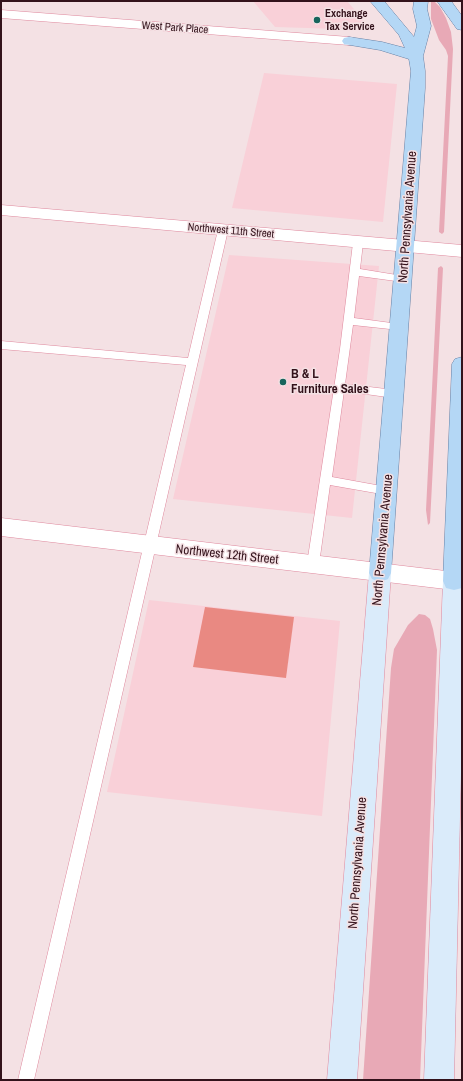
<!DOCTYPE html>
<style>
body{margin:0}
#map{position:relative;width:463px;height:1081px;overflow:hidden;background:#f4e1e4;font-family:"Archivo Narrow",sans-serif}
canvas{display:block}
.frame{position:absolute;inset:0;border:2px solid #33121b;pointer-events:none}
</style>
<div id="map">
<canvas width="463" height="1081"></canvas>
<div class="frame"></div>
</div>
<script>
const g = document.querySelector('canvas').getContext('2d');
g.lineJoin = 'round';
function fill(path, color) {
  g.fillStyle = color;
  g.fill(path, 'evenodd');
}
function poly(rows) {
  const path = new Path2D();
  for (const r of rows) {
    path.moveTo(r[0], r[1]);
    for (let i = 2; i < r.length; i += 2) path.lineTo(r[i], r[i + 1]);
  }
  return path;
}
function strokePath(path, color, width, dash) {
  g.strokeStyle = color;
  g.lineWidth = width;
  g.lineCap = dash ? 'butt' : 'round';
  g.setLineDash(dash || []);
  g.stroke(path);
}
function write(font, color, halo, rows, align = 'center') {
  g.font = font + ' "Archivo Narrow",sans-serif';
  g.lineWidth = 3;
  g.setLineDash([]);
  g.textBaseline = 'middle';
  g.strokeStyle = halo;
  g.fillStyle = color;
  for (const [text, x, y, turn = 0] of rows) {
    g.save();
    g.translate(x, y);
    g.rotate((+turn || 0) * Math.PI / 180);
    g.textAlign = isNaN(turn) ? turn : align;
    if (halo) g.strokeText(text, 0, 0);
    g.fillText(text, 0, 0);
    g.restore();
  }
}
fill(poly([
 [253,1,347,1,372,30,275,27],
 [264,73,397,84,383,222,232,208],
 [229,255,379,266,352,518,173,499],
 [149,600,340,621,322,816,107,792]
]), '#f9d0d8');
fill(poly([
 [431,1,434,1,440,7,446,18,451,32,453,49,444,232,442,234,439,232,448,56,446,50,439,40,431,19],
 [441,266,443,268,430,523,428,525,426,510,438,268],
 [419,614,425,615,430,619,433,629,437,650,420,1080,363,1080,391,668,394,649,408,625]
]), '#e8a9b6');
fill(poly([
 [205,607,294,617,286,678,193,667]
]), '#e98982');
const lane = poly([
 [223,227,228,230,34,1080,18,1080,186,365,1,349,1,341,188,358,218,230,223,227],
 [358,240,363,243,360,269,403,276,408,279,403,282,359,276,354,318,399,324,404,327,399,330,353,325,345,384,394,390,398,391,399,394,398,397,394,398,344,391,332,477,387,487,391,488,393,491,391,494,387,495,330,485,319,564,317,567,313,569,309,567,307,564,340,349,353,243,358,240]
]);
const street = poly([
 [1,10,349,37,354,38,356,41,354,44,349,45,1,18,1,10],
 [1,205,462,245,462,257,1,215,1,205],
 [1,518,454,572,462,574,462,588,454,590,1,536,1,518]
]);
const secondary = poly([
 [380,564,388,567,391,573,357,1080,327,1080,369,573,372,567,380,564],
 [454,572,462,574,462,729,454,1080,424,1080,443,581,446,574,454,572]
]);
const primary = poly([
 [370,1,384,1,414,37,417,26,413,9,414,1,428,1,427,9,431,26,423,56,425,71,425,88,391,573,388,579,380,582,372,579,369,573,411,71,409,59,380,50,344,44,342,41,344,38,349,37,382,42,405,48,399,35,370,1],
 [437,1,451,1,462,16,462,30,457,29,437,1],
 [462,357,462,588,454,590,446,588,443,581,452,364,455,359,462,357]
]);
strokePath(lane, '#df889d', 1);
strokePath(street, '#df889d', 1);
strokePath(secondary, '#df889d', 1);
strokePath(primary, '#6681a5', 1);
fill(lane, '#fff');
fill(street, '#fff');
fill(secondary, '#daebfa');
fill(primary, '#b4d7f5');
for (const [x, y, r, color] of [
 [317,20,4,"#18645c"],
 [283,382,4,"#18645c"]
]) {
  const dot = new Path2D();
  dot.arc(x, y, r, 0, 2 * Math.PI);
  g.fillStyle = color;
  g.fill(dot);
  strokePath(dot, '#f4e1e4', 1.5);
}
write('bold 11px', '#33121b', '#f4e1e4', [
 ["Exchange",325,14],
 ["Tax Service",325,27]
], 'left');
write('11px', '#33121b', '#f4e1e4', [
 ["West Park Place",175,28,4],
 ["Northwest 11th Street",231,231,5]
]);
write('13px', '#33121b', '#f4e1e4', [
 ["North Pennsylvania Avenue",408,217,-86],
 ["North Pennsylvania Avenue",383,540,-85],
 ["Northwest 12th Street",227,555,6],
 ["North Pennsylvania Avenue",358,863,-86]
]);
write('bold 13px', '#33121b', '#f4e1e4', [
 ["B & L",291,375],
 ["Furniture Sales",291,390]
], 'left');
</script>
